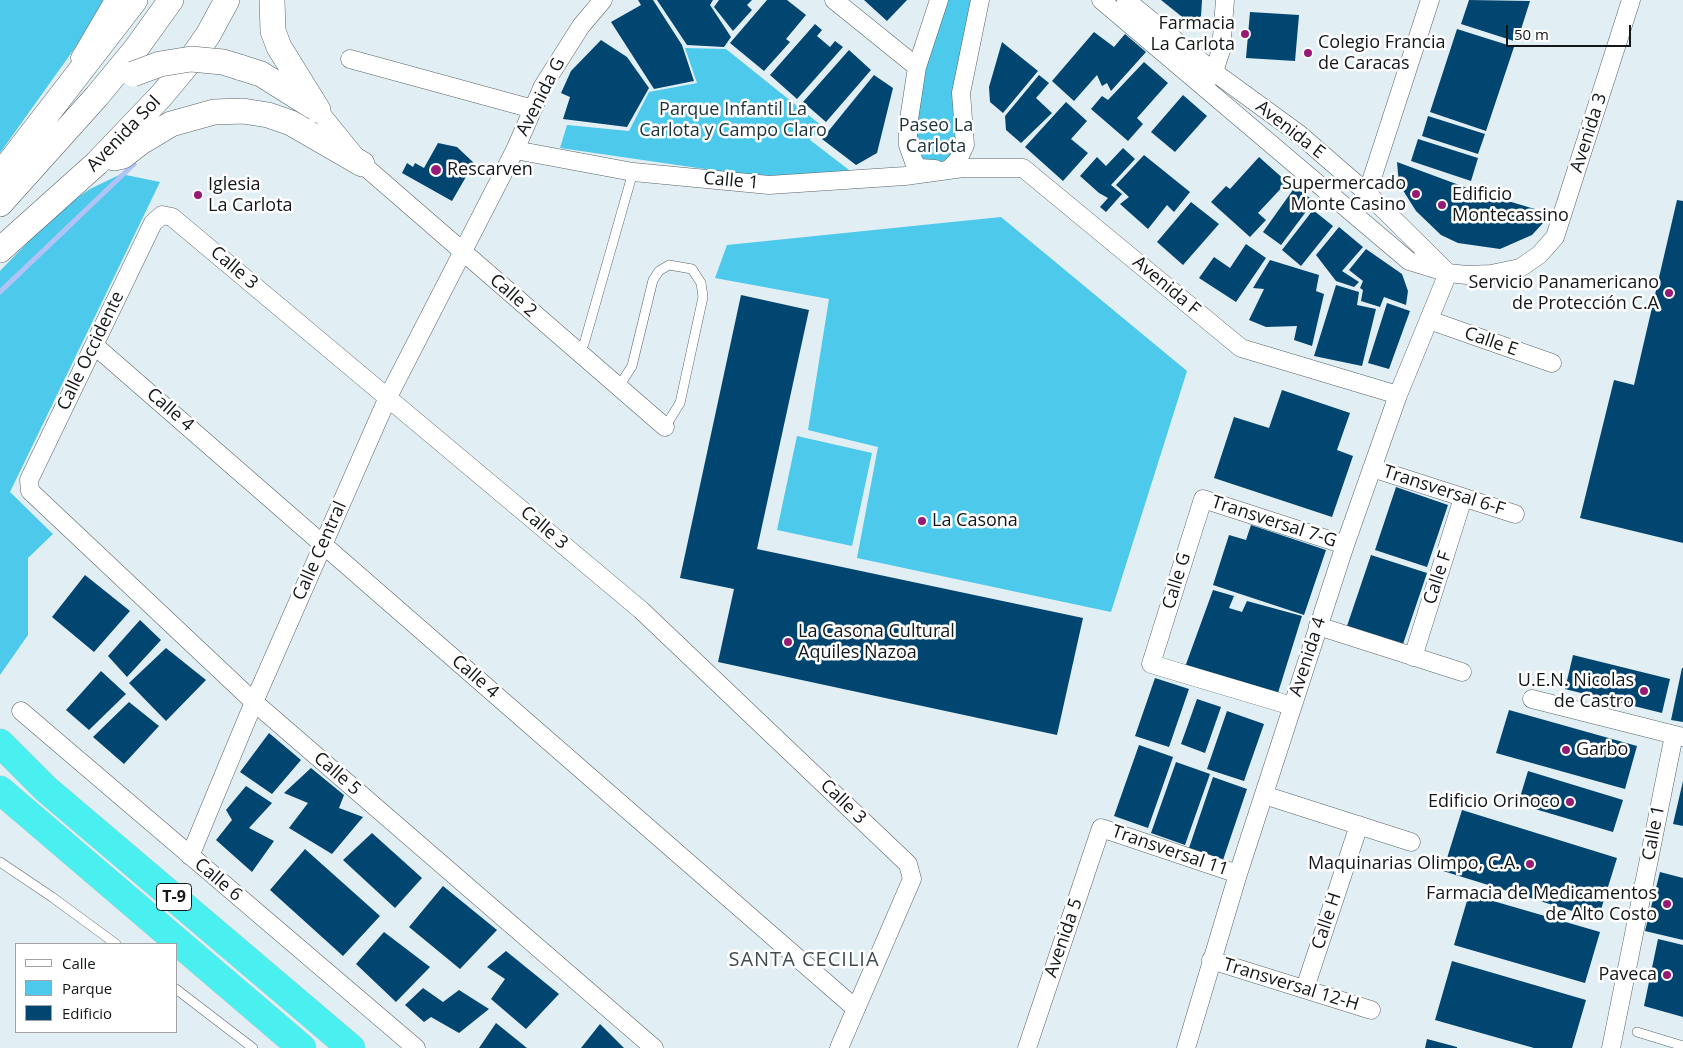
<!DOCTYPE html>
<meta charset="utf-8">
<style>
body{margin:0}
#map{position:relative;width:1683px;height:1048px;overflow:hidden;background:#e1eef3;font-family:"Open Sans",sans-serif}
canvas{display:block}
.legend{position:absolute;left:15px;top:943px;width:162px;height:90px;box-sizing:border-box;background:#fff;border:1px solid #a1a2a3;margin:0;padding:6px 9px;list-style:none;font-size:15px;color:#131719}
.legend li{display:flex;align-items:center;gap:10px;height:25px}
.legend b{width:25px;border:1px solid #a1a2a3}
.scale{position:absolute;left:1506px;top:25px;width:125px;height:22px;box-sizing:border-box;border:2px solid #131719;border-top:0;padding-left:6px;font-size:15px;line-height:18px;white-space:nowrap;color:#131719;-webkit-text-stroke:4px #fff;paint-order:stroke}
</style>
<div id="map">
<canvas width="1683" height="1048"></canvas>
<ul class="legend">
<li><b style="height:6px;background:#fff"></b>Calle</li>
<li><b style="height:14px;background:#4dc9ec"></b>Parque</li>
<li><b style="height:14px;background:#004671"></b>Edificio</li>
</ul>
<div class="scale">50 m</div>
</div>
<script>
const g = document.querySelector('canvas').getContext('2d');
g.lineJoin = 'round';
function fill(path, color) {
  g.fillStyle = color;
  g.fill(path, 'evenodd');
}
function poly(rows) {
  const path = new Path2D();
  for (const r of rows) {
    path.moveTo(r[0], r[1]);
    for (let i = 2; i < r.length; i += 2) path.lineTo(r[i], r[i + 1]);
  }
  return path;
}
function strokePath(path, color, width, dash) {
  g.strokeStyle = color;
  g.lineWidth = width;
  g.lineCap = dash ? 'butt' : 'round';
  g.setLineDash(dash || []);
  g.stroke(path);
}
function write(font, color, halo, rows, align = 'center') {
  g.font = font + ' "Open Sans",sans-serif';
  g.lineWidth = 5;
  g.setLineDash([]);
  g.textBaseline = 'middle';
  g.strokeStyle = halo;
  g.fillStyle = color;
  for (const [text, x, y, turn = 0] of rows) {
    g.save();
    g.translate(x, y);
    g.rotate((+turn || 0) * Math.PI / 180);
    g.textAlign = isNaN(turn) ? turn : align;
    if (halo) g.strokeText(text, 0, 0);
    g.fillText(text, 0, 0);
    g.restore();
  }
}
fill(poly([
 [0,0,109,0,0,153],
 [939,0,980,0,958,160,919,168,909,115],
 [685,48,726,49,822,126,810,140,853,173,760,177,560,148,567,125,629,131,649,92,697,83],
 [121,174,160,182,10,492,53,534,28,558,28,635,0,675,0,271,59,210,90,189],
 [1001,217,1187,371,1111,612,857,558,878,447,808,430,829,299,715,278,727,245],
 [797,436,872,453,852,546,777,530]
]), '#4dc9ec');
strokePath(poly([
 [0,292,134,164]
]), '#b1c3f4', 5);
fill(poly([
 [638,0,653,0,682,45,694,81,654,89,611,22,641,5],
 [657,0,713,0,710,5,731,37,724,47,687,45],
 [719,0,752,0,747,5,752,10,733,31,714,7],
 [767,0,787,0,806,15,786,39,790,42,764,71,730,43],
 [864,0,907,0,887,21],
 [1161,0,1202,0,1201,16,1191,24],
 [1469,0,1530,1,1517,42,1461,24],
 [1250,12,1299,15,1295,61,1246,58],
 [815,24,822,30,817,36,830,47,835,41,843,47,797,99,770,75],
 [1457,29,1514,47,1486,131,1430,112],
 [1094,32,1114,47,1125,34,1146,52,1111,91,1107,83,1102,86,1097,75,1074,101,1052,81],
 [601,40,627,57,649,88,627,127,563,119,570,97,561,93,571,71],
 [1002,42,1038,71,1003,113,990,102,989,87],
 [849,50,871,70,826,122,803,102],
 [1144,62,1168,83,1137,118,1143,124,1128,141,1091,109,1102,96,1108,100],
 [874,75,893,88,877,153,856,165,822,139],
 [1039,75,1049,83,1036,98,1052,113,1021,143,1006,130,1005,116],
 [1183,95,1207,116,1175,152,1151,132],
 [1066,102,1087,121,1071,139,1088,153,1063,181,1025,147],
 [1428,116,1485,134,1478,154,1422,136],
 [1418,139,1478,158,1471,181,1411,161],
 [438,143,457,147,474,163,452,201,402,173,407,163,413,167,415,163,424,168],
 [1123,148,1135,159,1111,185,1122,194,1106,212,1100,207,1108,198,1099,193,1080,176,1097,157,1106,166],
 [1144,155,1190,192,1174,212,1167,205,1148,229,1120,204,1129,197,1116,185],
 [1259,157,1287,182,1258,213,1266,220,1250,237,1211,202,1226,186,1230,189],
 [1397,162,1478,192,1548,213,1544,222,1532,235,1500,249,1458,243,1441,235,1416,211,1399,184],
 [1295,187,1314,201,1281,245,1263,232],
 [1677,200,1683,201,1683,543,1580,518,1614,380,1634,385],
 [1191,202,1219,224,1183,265,1157,242],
 [1313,210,1333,226,1301,266,1282,250],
 [1339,227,1363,247,1342,271,1359,282,1354,287,1336,281,1316,255],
 [1246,244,1266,258,1236,302,1199,278,1214,257,1230,268],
 [1366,249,1402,274,1408,291,1406,305,1384,297,1380,307,1361,301,1363,290,1360,288,1363,281,1349,270],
 [1270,260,1319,275,1316,291,1324,294,1312,346,1294,340,1297,326,1266,327,1249,320,1264,289,1253,288],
 [1336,285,1359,292,1357,305,1376,309,1362,366,1314,356],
 [741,295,809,310,757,549,1083,618,1057,735,718,662,734,589,680,578],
 [1387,303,1410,311,1389,369,1368,363],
 [1282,390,1350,413,1337,450,1353,456,1332,517,1214,478,1234,417,1269,428],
 [1396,487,1448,505,1427,567,1375,550],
 [1251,525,1326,550,1304,615,1213,585,1229,535,1246,540],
 [1371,555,1427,573,1403,644,1347,626],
 [85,575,130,611,94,652,52,617],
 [1213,590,1234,596,1229,608,1242,612,1247,601,1302,616,1277,696,1185,667],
 [140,620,161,640,127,677,108,656],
 [166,648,206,680,166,721,129,683],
 [1573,655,1670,679,1662,713,1565,689],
 [1682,668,1683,668,1683,722,1671,720],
 [101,671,126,694,89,730,66,710],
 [1155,678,1189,689,1169,747,1135,736],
 [1197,699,1221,707,1205,753,1181,744],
 [129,702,159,726,124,764,93,737],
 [1509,710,1637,746,1625,789,1496,753],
 [1227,711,1264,724,1244,781,1207,769],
 [269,733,301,760,272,794,240,772],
 [1139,745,1173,757,1148,828,1114,816],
 [1176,762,1210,774,1185,845,1151,833],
 [311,768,344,795,339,808,363,817,332,854,289,828,308,803,284,793],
 [1528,771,1623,800,1613,832,1518,804],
 [1213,777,1247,789,1223,860,1189,848],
 [1683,781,1683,826,1673,824],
 [246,786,272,803,249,828,274,841,252,872,216,840,232,820,226,810],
 [1462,810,1617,858,1598,919,1443,871],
 [372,833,422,878,395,908,343,860],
 [305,849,380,916,343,956,270,890],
 [1660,872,1683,878,1683,940,1645,931],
 [443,886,497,930,460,969,409,927],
 [1469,894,1600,932,1585,983,1454,945],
 [384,932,430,967,396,1002,356,964],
 [1658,939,1683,945,1683,1017,1644,1006],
 [506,951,559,994,526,1029,491,999,505,979,487,967],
 [1452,961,1586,1000,1572,1048,1534,1048,1435,1020],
 [423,988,443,1002,459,990,489,1009,459,1033,431,1017,424,1022,405,1005],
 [496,1023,527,1048,479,1048],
 [600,1024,624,1048,581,1048],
 [1427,1039,1457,1047,1457,1048,1425,1048]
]), '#004671');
const service = poly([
 [578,354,584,344,633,172],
 [618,388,632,366,653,280,659,271,669,265,692,269,701,283,703,297,680,403,665,427],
 [0,862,52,897,116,944],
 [176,989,253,1048],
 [1637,1032,1683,1046]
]);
const minor = poly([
 [834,0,917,67],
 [1101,0,1409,261,1448,273,1467,275,1491,274,1520,268,1539,255,1555,237,1631,0],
 [1126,0,1214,72,1299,134,1367,193,1446,271],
 [80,58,114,0],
 [350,59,533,109],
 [1208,79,1214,72,1221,50,1225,0],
 [318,110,362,164,665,427],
 [515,150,633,172,769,185,905,176,963,168,1023,168,1241,348,1398,395],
 [935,169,919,168,914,162,908,145,908,126,917,67,939,0],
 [948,170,958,160,965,145,961,93,980,0],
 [1364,203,1430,0],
 [1429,320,1552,363],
 [94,345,855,1008],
 [1372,468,1515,514],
 [1318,626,1462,672],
 [1413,657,1463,498],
 [1532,699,1683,737],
 [1292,706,1151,664,1203,499,1345,545],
 [21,711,416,1048],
 [1264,795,1411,842],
 [190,856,254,702,388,397,515,150,543,86,581,26,603,0],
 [1211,960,1371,1010],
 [1305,988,1359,825],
 [654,1048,254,702,30,491,29,480,153,223,162,215,172,217,641,610,908,864,912,879,839,1048],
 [1027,1048,1101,828,1238,874],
 [1186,1048,1238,874,1345,545,1398,395,1448,273],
 [1611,1048,1674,735]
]);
const secondary = poly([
 [272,0,273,31,279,47,318,110],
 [239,67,261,74,312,106],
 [114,158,123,156,141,142,171,124,214,112,243,111,268,115,291,123,362,164],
 [0,175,135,0],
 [0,204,97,96,135,50,171,0],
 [0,250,97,163,161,96,186,66,208,35,227,0]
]);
const motorway = poly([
 [0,743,46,789,351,1048],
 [0,790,302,1048]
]);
strokePath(service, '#596468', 10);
strokePath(minor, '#596468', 19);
strokePath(secondary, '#596468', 26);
strokePath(motorway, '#cbcccc', 29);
strokePath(service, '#fff', 9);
strokePath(minor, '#fff', 18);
strokePath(secondary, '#fff', 25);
strokePath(motorway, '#4af0f0', 28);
const secondaryBridge = poly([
 [133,74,160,64,191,59,223,62,239,67]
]);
strokePath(secondaryBridge, '#596468', 26, []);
strokePath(secondaryBridge, '#fff', 25);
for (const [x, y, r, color] of [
 [1245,34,5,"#971b74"],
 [1308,53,5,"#971b74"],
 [436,170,6,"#971b74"],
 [1416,194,5,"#971b74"],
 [198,195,5,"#971b74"],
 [1442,205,5,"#971b74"],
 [1669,293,5,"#971b74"],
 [922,521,5,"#971b74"],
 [788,642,5,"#971b74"],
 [1644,691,5,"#971b74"],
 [1566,750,5,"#971b74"],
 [1570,802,5,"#971b74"],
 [1530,864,5,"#971b74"],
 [1667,904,5,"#971b74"],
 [1667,975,5,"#971b74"]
]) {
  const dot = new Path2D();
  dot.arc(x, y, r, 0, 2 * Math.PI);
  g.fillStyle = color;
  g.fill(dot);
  strokePath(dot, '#fff', 2);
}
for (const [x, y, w] of [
 [174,897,35]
]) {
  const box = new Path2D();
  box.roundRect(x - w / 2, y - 13.5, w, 27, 4);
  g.fillStyle = '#fff';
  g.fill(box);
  strokePath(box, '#131719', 1);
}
write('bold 16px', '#131719', null, [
 ["T-9",174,897]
]);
write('18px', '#131719', '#fff', [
 ["Farmacia",1235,24],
 ["La Carlota",1235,45],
 ["Colegio Francia",1318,43,"left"],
 ["de Caracas",1318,64,"left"],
 ["Rescarven",447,170,"left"],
 ["Supermercado",1406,184],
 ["Monte Casino",1406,205],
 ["Iglesia",208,185,"left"],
 ["La Carlota",208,206,"left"],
 ["Edificio",1452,195,"left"],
 ["Montecassino",1452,216,"left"],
 ["Servicio Panamericano",1659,283],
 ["de Protección C.A",1659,304],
 ["La Casona",932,521,"left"],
 ["La Casona Cultural",798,632,"left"],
 ["Aquiles Nazoa",798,653,"left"],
 ["U.E.N. Nicolas",1634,681],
 ["de Castro",1634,702],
 ["Garbo",1576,750,"left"],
 ["Edificio Orinoco",1560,802],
 ["Maquinarias Olimpo, C.A.",1520,864],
 ["Farmacia de Medicamentos",1657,894],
 ["de Alto Costo",1657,915],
 ["Paveca",1657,975]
], 'right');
write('18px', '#131719', '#fff', [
 ["Avenida G",541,97,-63],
 ["Avenida E",1290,130,38],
 ["Avenida 3",1589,133,-72],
 ["Avenida Sol",124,134,-46],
 ["Calle 1",731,181,5],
 ["Calle 3",234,268,40],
 ["Avenida F",1166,286,40],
 ["Calle 2",513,296,41],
 ["Calle E",1491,342,19],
 ["Calle Occidente",91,351,-64],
 ["Calle 4",170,410,41],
 ["Transversal 6-F",1444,491,18],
 ["Transversal 7-G",1274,522,18],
 ["Calle 3",544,528,40],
 ["Calle Central",320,551,-66],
 ["Calle F",1438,578,-72],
 ["Calle G",1177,581,-73],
 ["Avenida 4",1308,657,-72],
 ["Calle 4",475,677,41],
 ["Calle 5",337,774,41],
 ["Calle 3",843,802,44],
 ["Calle 1",1654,833,-79],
 ["Transversal 11",1170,851,19],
 ["Calle 6",218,880,40],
 ["Calle H",1327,921,-72],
 ["Avenida 5",1064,938,-71],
 ["Transversal 12-H",1291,985,17]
]);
write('18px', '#1d333a', '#fff', [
 ["Parque Infantil La",733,110],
 ["Carlota y Campo Claro",733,131],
 ["Paseo La",936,126],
 ["Carlota",936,147]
]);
g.letterSpacing = '1px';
write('20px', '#424d51', '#fff', [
 ["SANTA CECILIA",804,960]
]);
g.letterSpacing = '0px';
</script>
